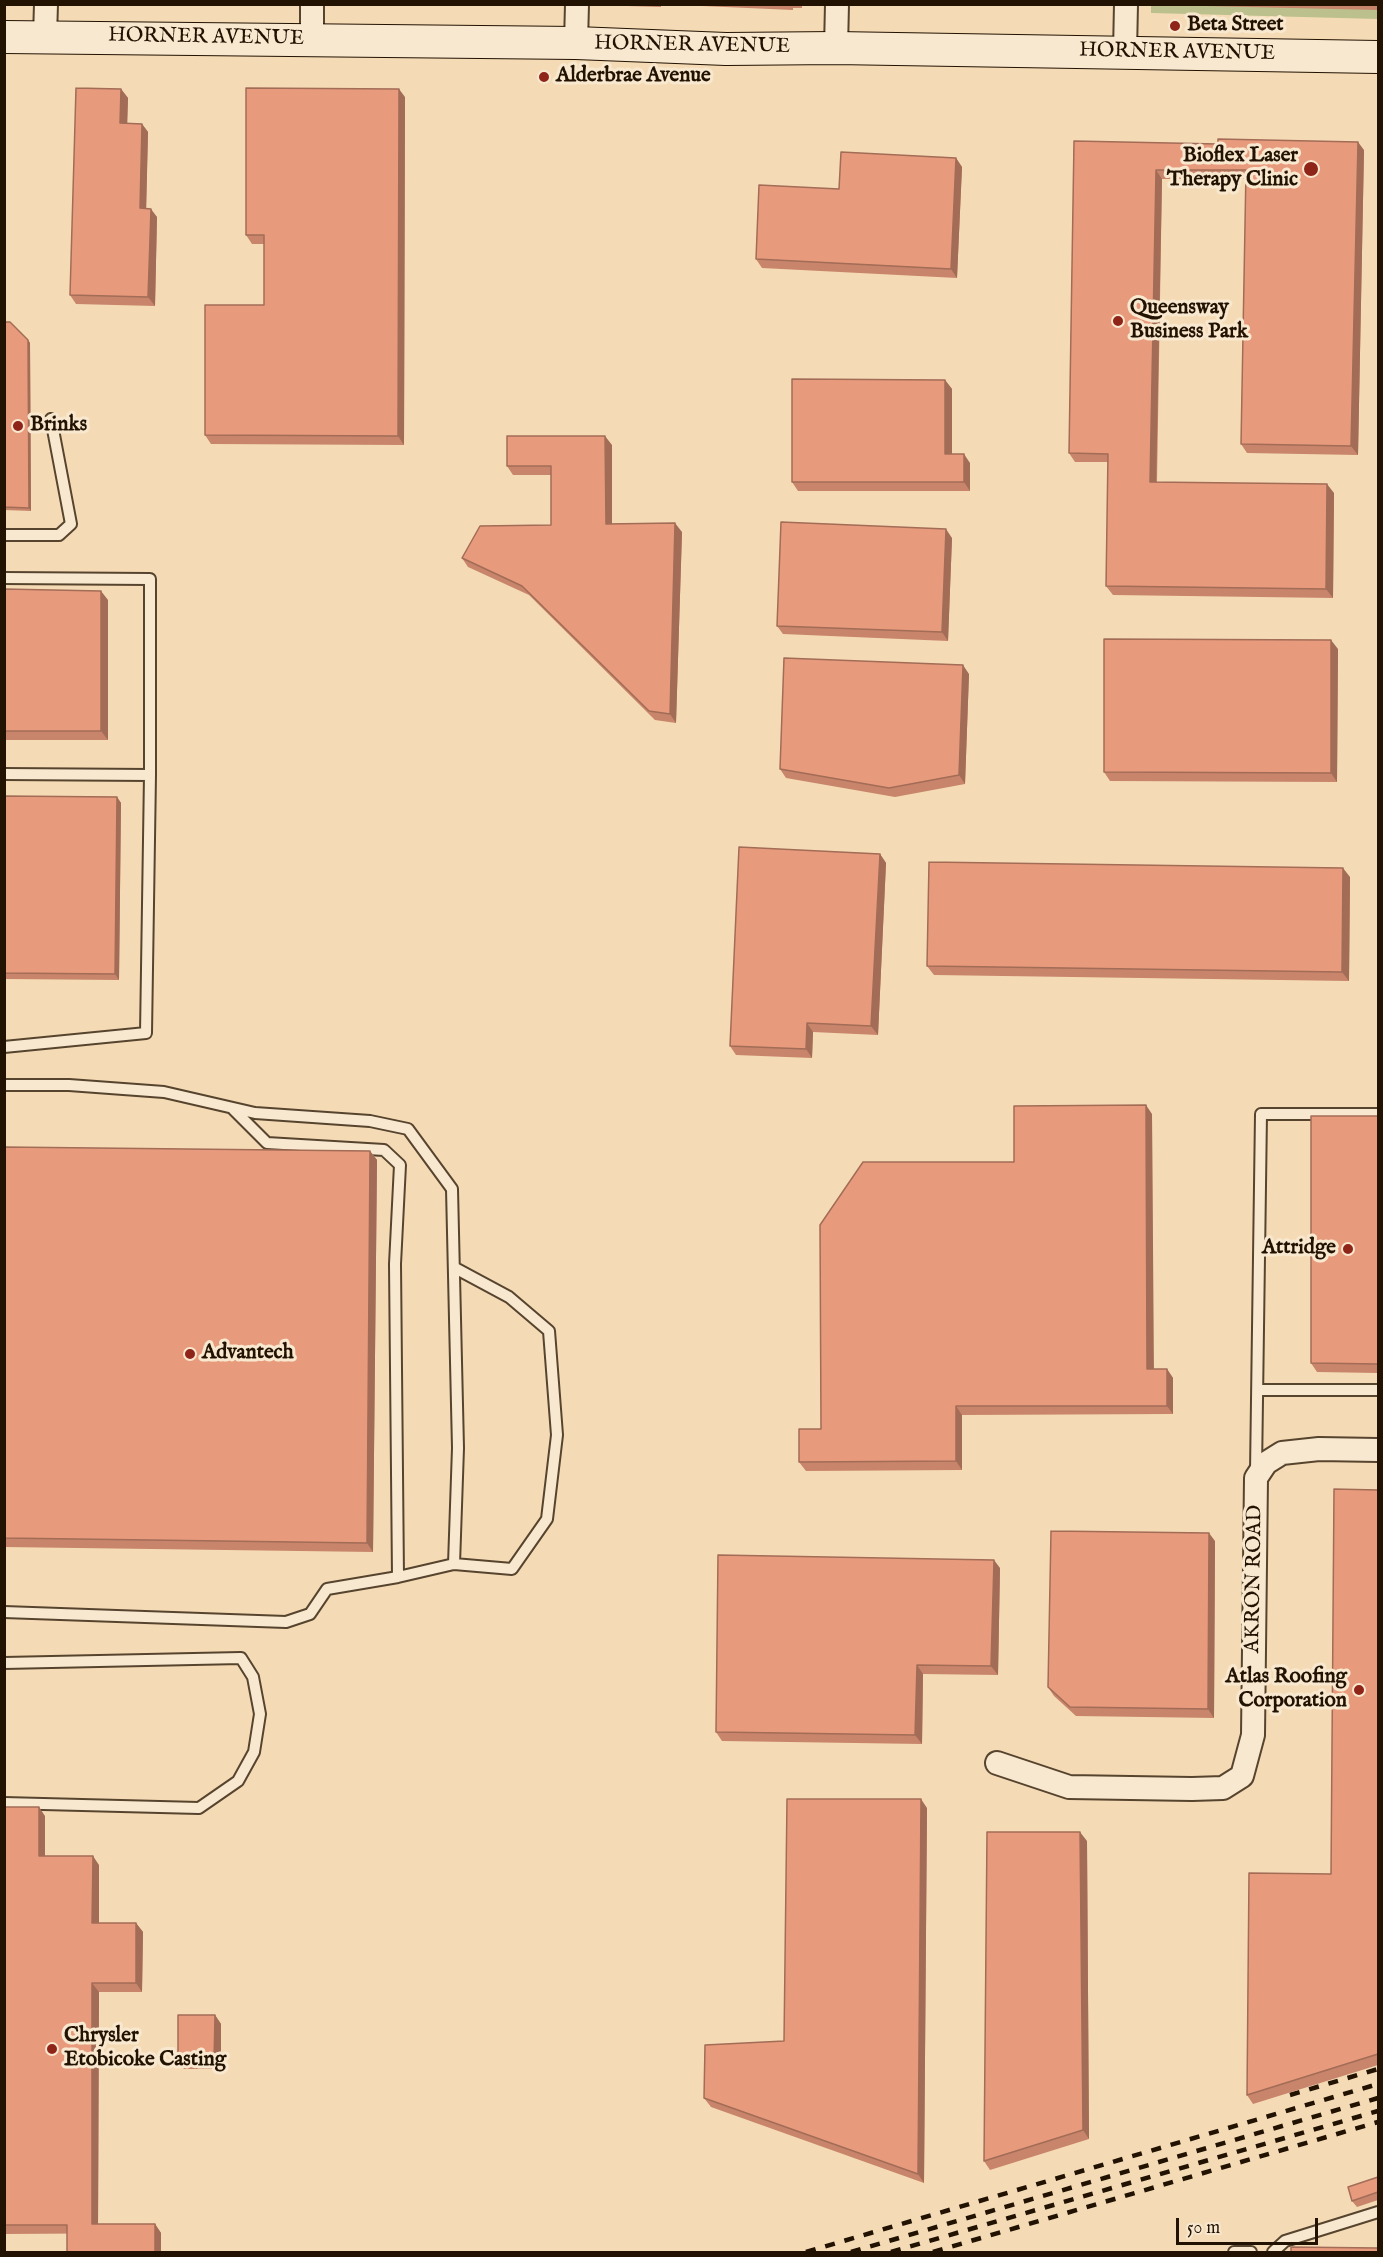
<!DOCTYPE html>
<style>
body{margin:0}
#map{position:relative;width:1383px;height:2257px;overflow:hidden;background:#f5dbb5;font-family:"IM FELL English",serif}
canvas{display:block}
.frame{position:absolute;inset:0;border:6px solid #221202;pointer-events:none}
.scale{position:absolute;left:1176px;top:2218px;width:142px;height:27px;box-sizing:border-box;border:3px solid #221202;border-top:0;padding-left:8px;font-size:18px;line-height:21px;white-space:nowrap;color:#221202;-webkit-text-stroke:4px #f8e8cf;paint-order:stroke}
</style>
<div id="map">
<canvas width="1383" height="2257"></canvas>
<div class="frame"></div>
<div class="scale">50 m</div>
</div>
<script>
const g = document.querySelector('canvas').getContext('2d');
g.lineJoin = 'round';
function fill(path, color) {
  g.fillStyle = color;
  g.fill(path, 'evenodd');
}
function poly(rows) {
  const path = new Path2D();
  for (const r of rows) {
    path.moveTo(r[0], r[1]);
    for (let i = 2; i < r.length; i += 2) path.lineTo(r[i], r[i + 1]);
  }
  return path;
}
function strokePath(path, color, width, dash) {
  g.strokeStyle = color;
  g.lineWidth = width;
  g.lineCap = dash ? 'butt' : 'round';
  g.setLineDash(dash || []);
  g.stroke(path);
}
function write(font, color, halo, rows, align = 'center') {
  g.font = font + ' "IM FELL English",serif';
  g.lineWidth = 6;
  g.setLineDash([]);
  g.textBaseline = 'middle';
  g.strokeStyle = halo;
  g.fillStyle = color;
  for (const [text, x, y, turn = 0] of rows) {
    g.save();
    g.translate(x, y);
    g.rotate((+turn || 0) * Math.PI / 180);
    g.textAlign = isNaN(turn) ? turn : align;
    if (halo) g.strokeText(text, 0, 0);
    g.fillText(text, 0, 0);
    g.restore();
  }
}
fill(poly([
 [1151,5,1378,5,1378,19,1151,13]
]), '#bcc08d');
const lane = poly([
 [4,535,59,535,71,524,51,419],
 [4,578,150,579,150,775,4,774],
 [4,1047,146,1033,150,775],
 [4,1085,69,1085,164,1092,255,1113,370,1121,408,1129,452,1189,458,1448,454,1564],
 [232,1108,267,1143,384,1150,400,1165,395,1264,398,1577],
 [1258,1390,1378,1390],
 [1256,1471,1261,1114,1378,1114],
 [4,1612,286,1622,310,1614,327,1589,398,1577,454,1564,512,1569,547,1519,557,1435,549,1331,509,1297,455,1268],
 [4,1663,241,1658,253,1677,260,1714,254,1752,238,1781,199,1808,4,1803],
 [1234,2252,1251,2252],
 [1273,2252,1285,2241,1378,2212]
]);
const street = poly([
 [45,37,46,4],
 [312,39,312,4],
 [576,43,577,4],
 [836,48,837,4],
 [1125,52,1126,4],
 [997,1763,1069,1787,1192,1789,1223,1788,1242,1776,1253,1735,1256,1478,1266,1463,1282,1453,1319,1449,1378,1450]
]);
const secondary = poly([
 [4,37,576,43,726,49,836,48,1378,57]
]);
strokePath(lane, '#57442f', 14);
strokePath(street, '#57442f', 26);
strokePath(secondary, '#221202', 34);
strokePath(lane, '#f8e8cf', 10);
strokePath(street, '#f8e8cf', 22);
strokePath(secondary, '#f8e8cf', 32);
strokePath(poly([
 [1290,2095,1378,2069],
 [806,2252,1378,2084],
 [851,2252,1378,2098],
 [891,2252,1378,2111],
 [933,2252,1378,2122]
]), '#221202', 4.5, [10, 10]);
fill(poly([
 [626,4,661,4,661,7,627,6],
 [701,4,802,4,802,8,793,8,793,10,702,6],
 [1162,4,1378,4,1378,10,1162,5],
 [121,89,128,98,127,123,142,124,148,132,146,208,157,217,155,306,76,304,70,295],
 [405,97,404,445,211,444,205,435,264,305,264,244,252,244,246,235],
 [1074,141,1364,150,1358,455,1247,453,1241,444,1246,179,1162,179,1157,482,1334,493,1333,598,1113,595,1106,586,1108,462,1075,462,1069,453],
 [956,158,962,167,957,278,762,268,756,259,839,189],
 [4,322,28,340,30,343,31,511,4,510],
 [945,380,952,389,952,454,970,463,970,491,798,491,792,482],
 [612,445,612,524,682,532,676,723,655,720,529,595,468,567,462,558,551,525,551,475,513,475,507,466],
 [952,538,948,641,783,634,777,626],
 [4,589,108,600,108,740,4,740],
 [1338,649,1337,782,1110,781,1104,772],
 [969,674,965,784,895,797,786,778,780,769],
 [4,796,117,797,121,803,119,980,4,979],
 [880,854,886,863,878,1035,813,1032,812,1058,736,1055,730,1046],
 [1350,877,1349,981,934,975,927,966],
 [1152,1114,1153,1369,1167,1369,1173,1378,1173,1414,962,1415,962,1470,806,1471,799,1462,821,1429,1014,1162],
 [1378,1116,1378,1373,1317,1372,1311,1363],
 [4,1147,370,1151,377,1160,373,1552,4,1547],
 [1378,1490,1378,2065,1253,2104,1247,2095,1331,1874],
 [1215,1541,1214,1718,1076,1716,1054,1696,1048,1687],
 [1000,1568,998,1675,923,1674,922,1744,722,1741,716,1732],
 [4,1807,45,1816,45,1856,99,1865,99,1923,136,1923,143,1932,142,1992,99,1992,98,2224,155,2224,161,2233,4,2234],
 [927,1808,924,2183,711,2107,704,2098,784,2041],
 [1087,1841,1089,2139,990,2170,984,2161],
 [215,2015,221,2024,221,2069,184,2069,178,2060],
 [1378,2177,1378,2200,1357,2207,1352,2201]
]), '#c8856b');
fill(poly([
 [121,89,128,98,127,132,120,123],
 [399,89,405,97,404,445,398,436],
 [142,124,148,132,146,217,140,208],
 [1358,142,1364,150,1358,455,1351,446],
 [956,158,962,167,957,278,951,269],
 [1156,170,1162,179,1156,491,1150,482],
 [151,209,157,217,155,306,148,297],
 [28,340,30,343,31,511,29,508],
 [945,380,952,389,952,463,945,454],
 [605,436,612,445,612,533,606,524],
 [964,454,970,463,970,491,964,482],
 [1327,484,1334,493,1333,598,1326,589],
 [675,523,682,532,676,723,670,714],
 [946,529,952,538,948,641,942,632],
 [101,591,108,600,108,740,101,731],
 [1331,640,1338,649,1337,782,1331,773],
 [963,665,969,674,965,784,959,775],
 [117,797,121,803,119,980,115,974],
 [880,854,886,863,878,1035,871,1026],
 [1343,868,1350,877,1349,981,1342,972],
 [807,1023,813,1032,812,1058,806,1049],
 [1146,1105,1152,1114,1154,1378,1147,1369],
 [370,1151,377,1160,373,1552,367,1543],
 [1167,1369,1173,1378,1173,1414,1167,1406],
 [956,1406,962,1415,962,1470,956,1461],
 [1209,1533,1215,1541,1214,1718,1208,1709],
 [994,1560,1000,1568,998,1675,991,1666],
 [917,1665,923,1674,922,1744,915,1735],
 [921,1799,927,1808,924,2183,918,2174],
 [39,1807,45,1816,45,1865,39,1856],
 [1080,1832,1087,1841,1089,2139,1083,2130],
 [93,1856,99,1865,99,1932,92,1923],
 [136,1923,143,1932,142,1992,136,1983],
 [92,1983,99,1992,98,2233,92,2224],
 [215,2015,221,2024,221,2069,214,2061],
 [155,2224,161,2233,161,2253,155,2253]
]), '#a26c57');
const building = poly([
 [76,88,121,89,120,123,142,124,140,208,151,209,148,297,70,295,76,88],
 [246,88,399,89,398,436,205,435,205,305,264,305,264,235,246,235,246,88],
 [1218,139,1358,142,1351,446,1241,444,1246,170,1156,170,1150,482,1327,484,1326,589,1106,586,1108,454,1069,453,1074,141,1218,144,1218,139],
 [841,152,956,158,951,269,756,259,759,185,839,189,841,152],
 [4,322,10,322,28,340,29,508,4,507,4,322],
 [792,379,945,380,945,454,964,454,964,482,792,482,792,379],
 [507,436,605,436,606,524,675,523,670,714,649,711,522,586,462,558,480,526,551,525,551,466,507,466,507,436],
 [781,522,946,529,942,632,777,626,781,522],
 [4,589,101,591,101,731,4,731,4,589],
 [1104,639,1331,640,1331,773,1104,772,1104,639],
 [784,658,963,665,959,775,889,788,780,769,784,658],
 [4,796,117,797,115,974,4,973,4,796],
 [739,847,880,854,871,1026,807,1023,806,1049,730,1046,739,847],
 [929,862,1343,868,1342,972,927,966,929,862],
 [1146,1105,1147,1369,1167,1369,1167,1406,956,1406,956,1461,799,1462,799,1429,821,1429,820,1225,863,1162,1014,1162,1014,1106,1146,1105],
 [1311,1116,1378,1116,1378,1364,1311,1363,1311,1116],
 [4,1147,370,1151,367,1543,4,1538,4,1147],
 [1334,1489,1378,1490,1378,2054,1247,2095,1249,1873,1331,1874,1334,1489],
 [1051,1531,1209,1533,1208,1709,1070,1707,1048,1687,1051,1531],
 [718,1555,994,1560,991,1666,917,1665,915,1735,716,1732,718,1555],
 [787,1799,921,1799,918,2174,704,2098,705,2045,784,2041,787,1799],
 [4,1807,39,1807,39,1856,93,1856,92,1923,136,1923,136,1983,92,1983,92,2224,155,2224,155,2253,67,2253,67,2225,4,2225,4,1807],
 [987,1832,1080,1832,1083,2130,984,2161,987,1832],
 [178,2015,215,2015,214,2061,178,2060,178,2015],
 [1378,2177,1378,2192,1352,2201,1348,2187,1378,2177],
 [1291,2247,1378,2248,1378,2253,1291,2253,1291,2247]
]);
fill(building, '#e89b7c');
strokePath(building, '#a26c57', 1.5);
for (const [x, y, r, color] of [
 [1175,26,6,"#8f2418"],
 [544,77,6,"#8f2418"],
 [1311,169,8,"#8f2418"],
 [1118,321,6,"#8f2418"],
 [18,426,6,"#8f2418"],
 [1348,1249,6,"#8f2418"],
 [190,1354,6,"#8f2418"],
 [1359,1690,6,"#8f2418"],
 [52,2049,6,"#8f2418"]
]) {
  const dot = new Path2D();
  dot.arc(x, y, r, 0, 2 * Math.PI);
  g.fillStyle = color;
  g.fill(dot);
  strokePath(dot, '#f8e8cf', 2);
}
write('bold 21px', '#221202', '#f8e8cf', [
 ["Beta Street",1187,26],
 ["Alderbrae Avenue",556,77],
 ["Bioflex Laser",1298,157,"right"],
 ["Therapy Clinic",1298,181,"right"],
 ["Queensway",1130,309],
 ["Business Park",1130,333],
 ["Brinks",30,426],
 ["Attridge",1336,1249,"right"],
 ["Advantech",202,1354],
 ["Atlas Roofing",1347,1678,"right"],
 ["Corporation",1347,1702,"right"],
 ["Chrysler",64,2037],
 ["Etobicoke Casting",64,2061]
], 'left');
write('21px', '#221202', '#f8e8cf', [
 ["HORNER AVENUE",206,38,1],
 ["HORNER AVENUE",692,46,1],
 ["HORNER AVENUE",1177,53,1],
 ["AKRON ROAD",1255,1579,-89]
]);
</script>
